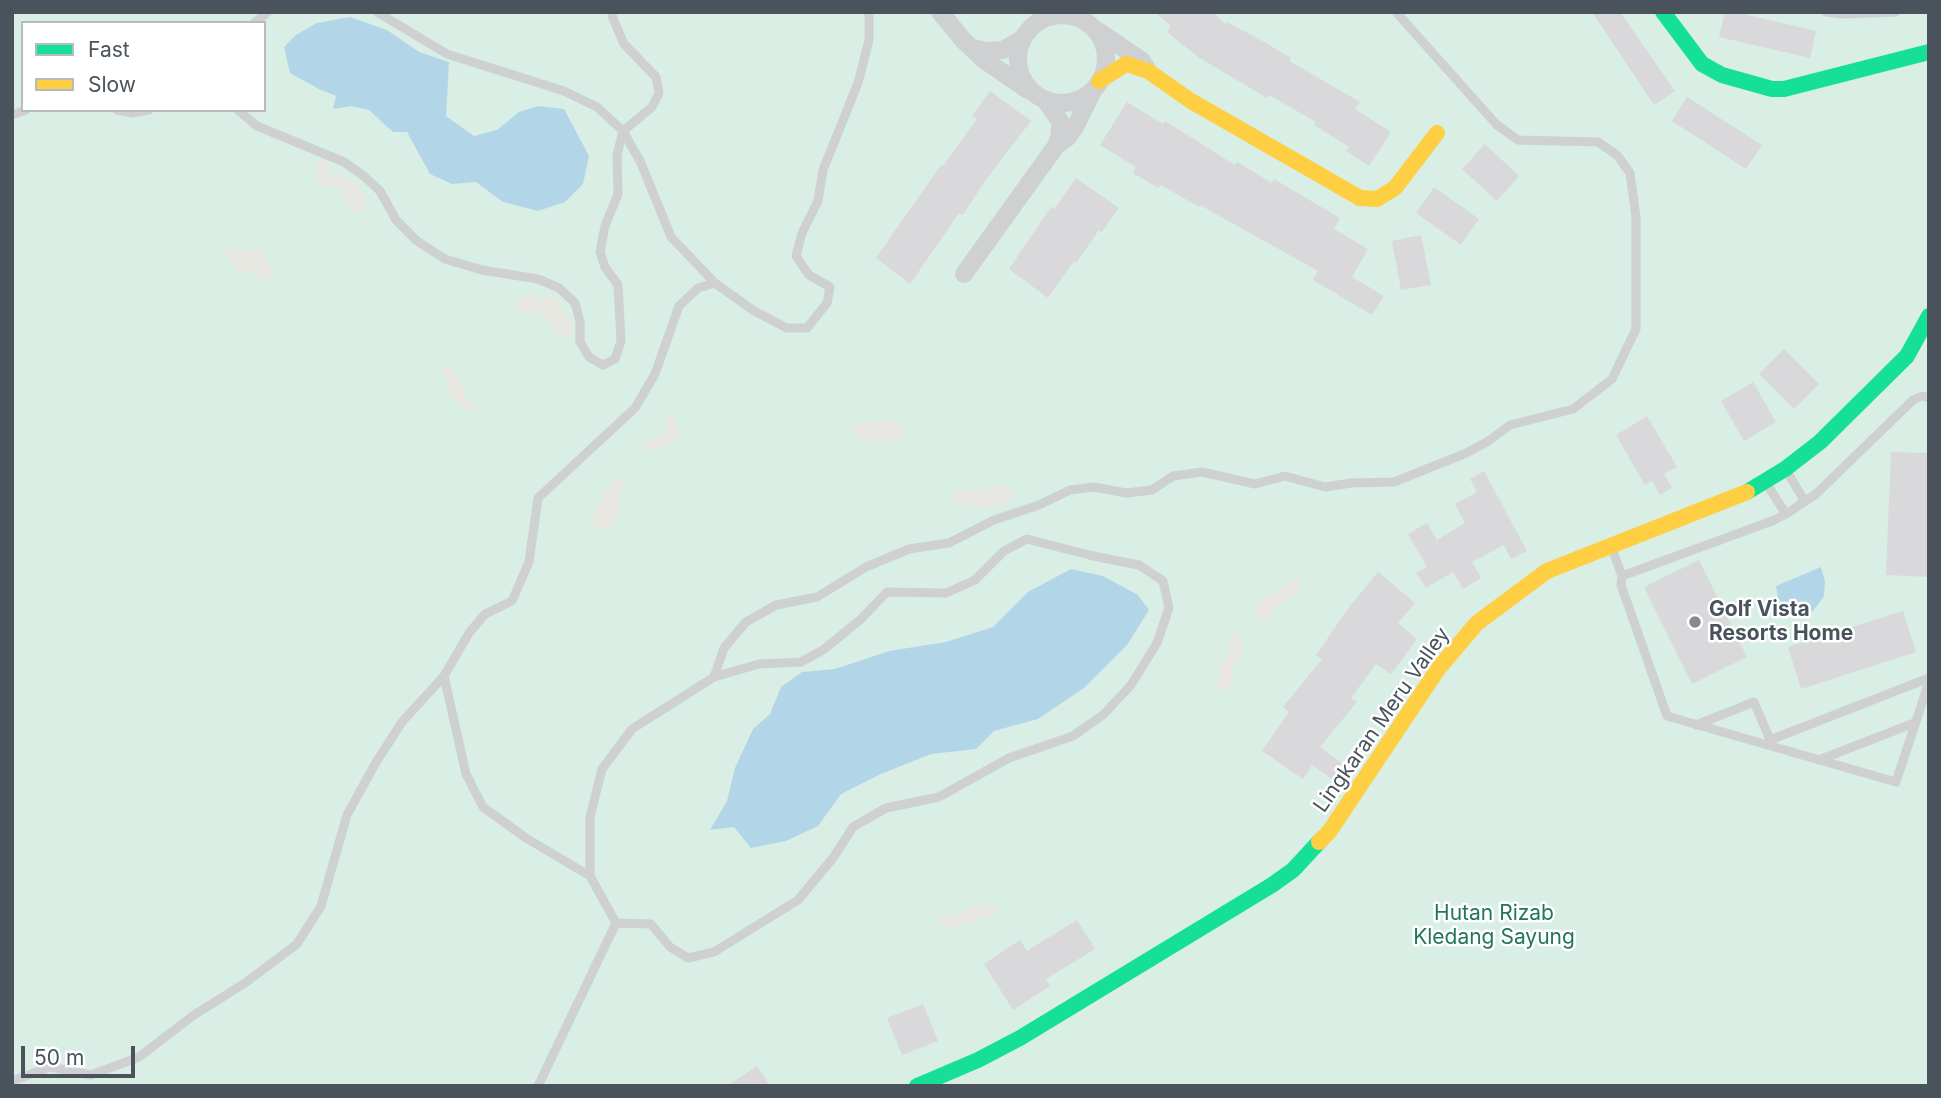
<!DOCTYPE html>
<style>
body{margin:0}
#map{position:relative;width:1941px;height:1098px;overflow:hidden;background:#f2f2f2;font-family:Inter,sans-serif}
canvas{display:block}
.frame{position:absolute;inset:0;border:14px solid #4a525c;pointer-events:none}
.legend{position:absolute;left:21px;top:21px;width:245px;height:91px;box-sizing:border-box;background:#fff;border:2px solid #b7babe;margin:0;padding:9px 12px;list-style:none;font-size:21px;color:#4a525c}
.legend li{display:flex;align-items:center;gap:14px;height:35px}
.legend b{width:35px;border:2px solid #b7babe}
.scale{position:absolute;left:21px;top:1046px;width:114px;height:32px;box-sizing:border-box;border:4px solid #4a525c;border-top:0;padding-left:9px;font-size:21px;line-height:24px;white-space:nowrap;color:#4a525c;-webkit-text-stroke:5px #fff;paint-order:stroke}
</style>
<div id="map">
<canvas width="1941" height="1098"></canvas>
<div class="frame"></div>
<ul class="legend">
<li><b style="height:9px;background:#16e098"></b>Fast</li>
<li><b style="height:9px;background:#ffcf43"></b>Slow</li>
</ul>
<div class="scale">50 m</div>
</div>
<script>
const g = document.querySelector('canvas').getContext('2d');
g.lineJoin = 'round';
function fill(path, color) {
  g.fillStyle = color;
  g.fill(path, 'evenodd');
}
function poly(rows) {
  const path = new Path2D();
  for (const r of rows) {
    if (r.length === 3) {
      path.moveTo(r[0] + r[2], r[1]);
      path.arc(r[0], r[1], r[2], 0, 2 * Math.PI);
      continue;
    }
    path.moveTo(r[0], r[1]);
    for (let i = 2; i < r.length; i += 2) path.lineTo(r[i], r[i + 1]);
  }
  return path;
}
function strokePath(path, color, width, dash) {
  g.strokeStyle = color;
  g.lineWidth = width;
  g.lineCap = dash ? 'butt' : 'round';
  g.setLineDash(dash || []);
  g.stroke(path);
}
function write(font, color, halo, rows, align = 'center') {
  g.font = font + ' Inter,sans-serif';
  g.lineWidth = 5;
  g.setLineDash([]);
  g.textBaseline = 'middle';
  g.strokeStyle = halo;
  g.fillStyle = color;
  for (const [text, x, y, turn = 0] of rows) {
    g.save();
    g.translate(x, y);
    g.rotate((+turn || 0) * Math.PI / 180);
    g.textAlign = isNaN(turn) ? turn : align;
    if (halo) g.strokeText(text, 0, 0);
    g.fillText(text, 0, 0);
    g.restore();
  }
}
fill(poly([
 [12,12,1929,12,1929,1086,12,1086],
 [23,23,264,23,264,110,23,110]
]), '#d9eee4');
fill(poly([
 [325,159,329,166,325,173,331,177,339,173,359,185,366,200,364,210,356,213,344,203,342,188,320,185,315,175,318,162],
 [230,246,245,252,253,249,262,251,275,275,271,281,258,278,251,271,237,270,223,252],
 [530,295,542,300,553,296,560,301,562,311,572,320,573,332,566,338,556,334,550,322,539,312,524,313,516,308,519,298],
 [450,367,463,385,465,397,478,412,470,412,449,395,448,381,441,369],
 [671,414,675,419,676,425,681,429,680,437,653,451,642,447,645,442,667,433,665,416],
 [891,419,906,432,902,441,893,442,884,439,872,443,852,432,853,425],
 [621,478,624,483,615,523,606,529,594,527,591,518,602,503,602,497,613,481],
 [997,485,1008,487,1013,495,1009,503,990,505,983,509,954,502,951,498,954,492,981,490],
 [1301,576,1301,584,1289,600,1278,605,1270,617,1262,621,1255,616,1255,609,1263,599],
 [1235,631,1241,636,1243,656,1231,670,1233,682,1228,689,1221,692,1216,684,1219,676,1219,663,1227,658,1230,651,1230,637],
 [990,904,997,910,991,917,980,918,970,924,951,928,939,925,939,918,953,917,975,906]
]), '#e8e7e1');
fill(poly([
 [350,17,387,30,419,52,449,62,446,116,474,136,497,130,519,112,538,106,564,109,589,156,583,184,565,202,538,211,503,202,476,182,452,184,430,174,407,132,393,132,369,110,351,106,333,109,336,96,319,89,290,73,284,47,296,35,317,23],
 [1821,567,1825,582,1824,596,1813,611,1801,615,1787,608,1778,599,1776,586],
 [1071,569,1103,576,1138,595,1149,610,1127,645,1084,688,1038,719,994,731,976,749,931,754,881,774,841,794,818,826,786,841,751,848,734,827,710,830,727,801,735,768,753,729,770,714,781,687,802,672,835,669,889,651,946,642,993,627,1028,592]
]), '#b2d6e8');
fill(poly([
 [1154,12,1212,12,1226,24,1227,22,1266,43,1291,58,1289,61,1360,102,1355,109,1391,132,1369,166,1346,151,1349,147,1314,125,1316,122,1269,95,1267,98,1198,57,1167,32,1171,26],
 [1592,12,1620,12,1675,91,1654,105],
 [1725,12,1735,12,1816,31,1810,58,1719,37],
 [990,91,1031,121,985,181,963,215,959,213,910,284,876,258,941,165,943,166,977,119,972,116],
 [1687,97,1762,145,1746,169,1672,121],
 [1127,102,1163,124,1165,121,1235,165,1237,162,1272,183,1274,179,1340,218,1334,229,1368,249,1352,277,1384,296,1372,315,1313,280,1318,271,1200,205,1199,207,1161,185,1158,188,1133,173,1136,167,1100,145],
 [1485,144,1519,176,1497,201,1462,169],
 [1076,178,1119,208,1102,232,1099,230,1076,263,1074,261,1048,298,1009,269,1051,207,1054,209],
 [1434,187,1479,219,1461,245,1416,213],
 [1421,235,1431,285,1401,290,1392,241],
 [1784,349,1819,384,1794,409,1759,374],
 [1753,382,1776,422,1744,441,1721,401],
 [1647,416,1677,467,1664,474,1672,488,1660,495,1652,481,1645,485,1616,435],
 [1891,452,1929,453,1929,577,1886,575],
 [1484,471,1527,551,1511,559,1504,545,1472,562,1481,578,1463,589,1453,572,1426,588,1416,573,1427,567,1408,534,1427,523,1437,540,1465,523,1455,504,1477,492,1470,479],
 [1699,560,1747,657,1692,684,1644,587],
 [1378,572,1415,603,1398,623,1417,639,1391,674,1376,664,1351,698,1357,702,1320,747,1342,763,1332,779,1312,765,1303,779,1262,751,1289,712,1283,707,1322,659,1316,655,1350,606],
 [1903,611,1916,652,1801,689,1788,647],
 [1077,920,1095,949,1046,979,1050,986,1013,1010,984,964,1020,940,1027,951],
 [923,1004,938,1041,902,1055,887,1018],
 [757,1066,770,1086,727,1086]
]), '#d9d9db');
strokePath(poly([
 [377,12,447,54,564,91,597,107,623,131,641,163,671,237,715,283,754,311,787,328,807,328,827,303,830,287,809,275,796,256,802,233,818,201,823,170,858,83,869,40,869,12],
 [1826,12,1843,14,1896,12],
 [254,23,268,12],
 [117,110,132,113,149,110],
 [238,110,257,126,344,162,364,176,380,191,396,220,417,241,445,259,482,270,538,279,559,288,575,303,580,322,580,342,589,357,603,365,615,359,621,341,618,285,605,267,600,252,605,226,618,194,617,155,623,131,652,107,659,93,656,77,624,44,612,16,612,12],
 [12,115,26,110],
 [1786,470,1805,502],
 [1766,483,1786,514],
 [1611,546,1622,576,1621,585,1667,716,1896,782,1929,682],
 [1622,576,1772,521,1786,514,1816,494,1913,400,1922,396,1929,398],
 [444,676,466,774,483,807,526,838,590,876,616,923,538,1086],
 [714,677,724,648,746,622,776,605,817,597,866,567,909,549,949,543,994,520,1039,505,1070,490,1094,487,1126,493,1152,490,1173,476,1202,472,1255,484,1285,476,1325,487,1351,483,1394,482,1464,454,1487,442,1510,425,1573,409,1612,379,1636,329,1636,217,1630,173,1617,155,1598,142,1518,140,1497,125,1396,12],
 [1696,725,1754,702,1770,740,1929,678],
 [1819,760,1914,723],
 [590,876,590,817,602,769,632,729,714,677,759,664,801,662,823,650,860,620,887,592,946,593,975,580,1004,551,1027,539,1093,556,1139,565,1163,581,1169,608,1157,643,1131,685,1103,715,1073,736,1009,758,939,797,886,808,853,827,833,858,798,900,714,952,688,958,670,947,651,924,616,923],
 [12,1081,50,1067,91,1075,139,1057,194,1015,245,983,297,944,321,906,347,815,375,764,402,722,444,676,469,633,485,614,512,601,529,562,538,498,635,408,655,374,679,306,698,288,715,283]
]), '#ced0d2', 9);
strokePath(poly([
 [940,12,964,41,983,59,1028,90],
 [1062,59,44],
 [1098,31,1142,61,1147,69],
 [972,48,987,51,1003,50,1022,39],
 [1056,146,1067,138,1075,127,1094,89],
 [964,274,1056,146,1060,135,1060,121,1045,100]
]), '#ced0d2', 18);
strokePath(poly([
 [1663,12,1702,64,1722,75,1772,89,1784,89,1929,52],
 [1747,492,1785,469,1820,442,1907,356,1929,316],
 [917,1086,978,1060,1020,1038,1272,885,1293,870,1319,842]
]), '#16e098', 16);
strokePath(poly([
 [1099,81,1126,64,1148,71,1191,101,1360,198,1377,199,1395,188,1437,133],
 [1319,842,1329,832,1438,669,1477,623,1547,571,1747,492]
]), '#ffcf43', 16);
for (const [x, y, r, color] of [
 [1695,622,7,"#858a90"]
]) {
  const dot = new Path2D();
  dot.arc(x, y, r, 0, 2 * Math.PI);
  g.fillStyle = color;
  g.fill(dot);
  strokePath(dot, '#fff', 2.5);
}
write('bold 21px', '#4a525c', '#fff', [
 ["Golf Vista",1709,610],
 ["Resorts Home",1709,634]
], 'left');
write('21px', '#4a525c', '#fff', [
 ["Lingkaran Meru Valley",1382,720,-55]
]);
write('21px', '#227757', '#fff', [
 ["Hutan Rizab",1494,914],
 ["Kledang Sayung",1494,938]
]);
</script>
